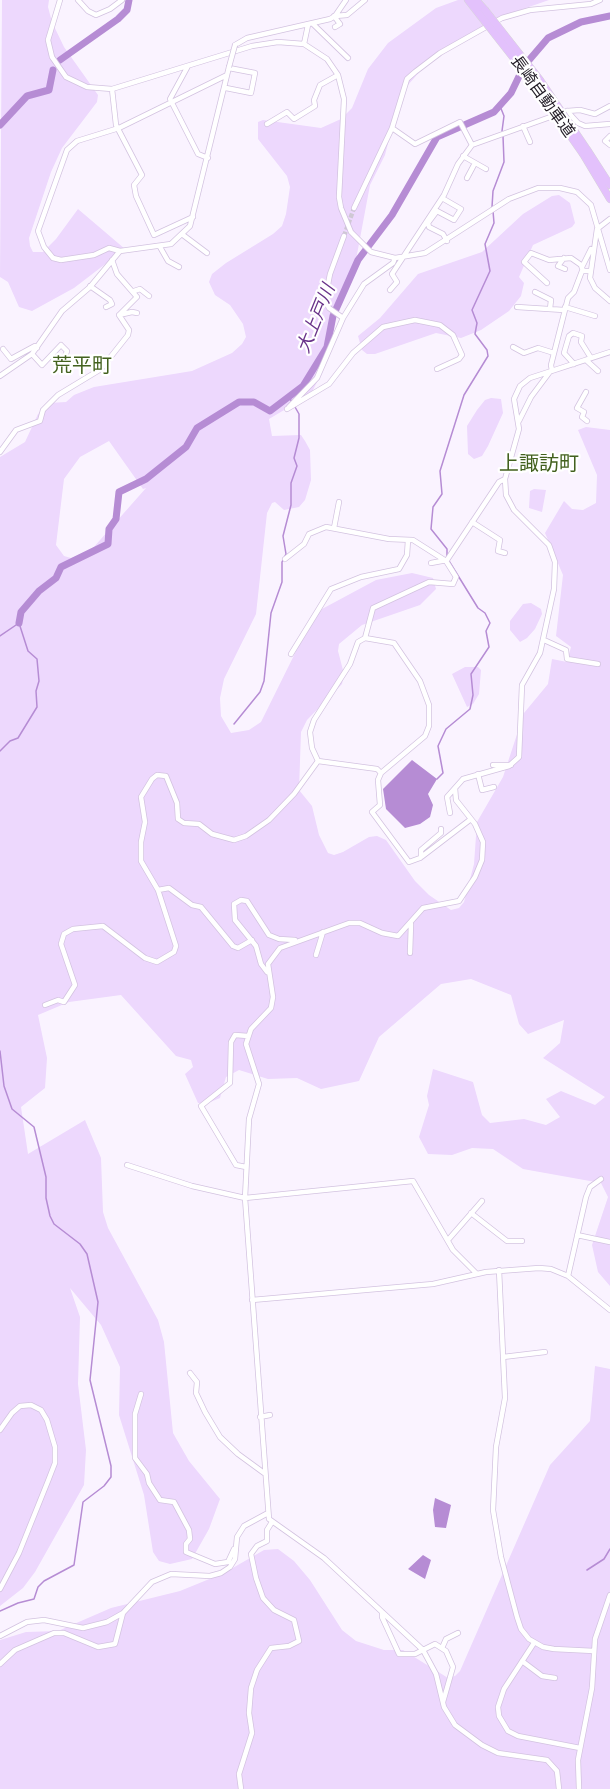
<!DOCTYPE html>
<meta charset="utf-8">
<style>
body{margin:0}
canvas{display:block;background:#faf3ff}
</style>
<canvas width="610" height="1789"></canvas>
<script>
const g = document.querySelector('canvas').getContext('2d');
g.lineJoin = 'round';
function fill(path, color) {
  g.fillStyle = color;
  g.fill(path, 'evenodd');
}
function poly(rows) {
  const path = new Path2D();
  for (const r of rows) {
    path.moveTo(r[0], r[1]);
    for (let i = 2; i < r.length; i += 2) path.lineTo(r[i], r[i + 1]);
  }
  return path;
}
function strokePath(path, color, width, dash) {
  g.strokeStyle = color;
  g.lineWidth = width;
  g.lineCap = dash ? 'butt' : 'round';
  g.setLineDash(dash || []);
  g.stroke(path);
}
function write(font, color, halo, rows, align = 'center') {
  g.font = font + ' "DejaVu Sans","Noto Sans JP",sans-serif';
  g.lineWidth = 4.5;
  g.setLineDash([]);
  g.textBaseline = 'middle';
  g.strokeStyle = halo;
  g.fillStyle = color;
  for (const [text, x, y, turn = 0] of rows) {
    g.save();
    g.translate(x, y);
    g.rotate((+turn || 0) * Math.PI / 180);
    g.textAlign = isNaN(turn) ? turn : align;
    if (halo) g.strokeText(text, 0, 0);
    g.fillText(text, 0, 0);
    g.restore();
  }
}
fill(poly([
 [2,0,49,0,48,7,52,22,64,47,98,95,97,102,62,148,51,172,29,238,30,246,33,252,43,252,56,239,78,209,125,249,74,288,32,311,19,307,8,282,0,277],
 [458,0,549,0,500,17,465,38,422,69,401,93,385,155,370,185,355,265,330,334,324,368,311,394,269,419,272,436,301,435,305,441,310,450,311,480,305,500,299,507,284,510,275,502,272,503,267,513,256,614,224,679,220,698,221,716,231,733,249,730,261,722,307,629,322,609,376,580,412,573,433,578,436,589,420,605,362,625,339,644,338,651,344,674,342,684,307,720,301,732,299,790,312,806,319,835,328,853,334,855,343,852,369,837,377,836,386,840,415,881,429,895,451,910,459,908,464,902,474,864,477,822,503,777,524,713,548,684,552,659,567,662,571,647,556,636,563,575,545,533,564,501,572,509,583,510,596,503,597,475,578,430,586,427,610,430,610,1286,598,1272,592,1245,608,1197,601,1183,523,1169,493,1149,472,1148,452,1155,428,1154,419,1137,429,1105,427,1096,433,1069,473,1082,482,1115,490,1123,524,1119,546,1125,560,1117,546,1099,561,1091,595,1105,605,1097,543,1058,560,1043,564,1020,528,1034,519,1024,511,995,471,979,441,984,379,1037,359,1081,321,1089,297,1078,268,1079,239,1070,226,1077,220,1098,208,1103,198,1103,185,1074,193,1067,191,1060,176,1056,121,995,69,1002,38,1015,47,1058,45,1088,21,1107,28,1154,85,1120,101,1158,103,1212,108,1228,158,1320,164,1342,173,1433,189,1461,220,1499,209,1529,192,1559,170,1564,159,1561,153,1552,144,1495,119,1415,120,1367,101,1325,70,1288,80,1317,78,1384,86,1450,84,1485,35,1572,23,1588,0,1606,0,457,25,442,38,414,49,403,66,402,74,395,94,387,192,371,232,353,242,344,246,337,243,324,230,305,215,295,209,282,212,274,226,263,273,234,282,226,286,214,290,187,287,176,258,139,258,122,263,120,321,128,341,119,352,108,368,69,388,43,436,8],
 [109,441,143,489,146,488,93,548,83,554,71,558,64,556,56,545,64,479,80,457],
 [559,195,570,203,575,223,572,227,533,245,519,277,524,283,521,296,509,311,481,330,461,338,436,333,375,354,367,354,362,350,358,336,380,318,418,274,482,252,523,214,552,196],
 [491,398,501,399,503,413,488,446,482,456,474,459,468,454,467,426,477,410,485,400],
 [534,489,546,490,542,512,529,508,530,491],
 [531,603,541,609,542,614,535,629,527,638,520,642,510,630,510,621,523,604],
 [465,667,478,667,481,670,479,694,473,704,467,707,452,674],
 [595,1366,610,1369,610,1789,0,1789,0,1640,26,1632,58,1631,111,1608,180,1591,224,1573,264,1550,278,1549,294,1561,310,1580,342,1630,356,1641,384,1650,403,1650,448,1678,455,1676,460,1671,550,1465,590,1421]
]), '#edd8fd');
fill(poly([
 [412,760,437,779,428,794,433,805,430,817,420,824,405,828,386,809,383,789],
 [435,1498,451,1505,446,1528,435,1527,433,1510],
 [423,1555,431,1560,425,1579,408,1569]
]), '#b68cd4');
strokePath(poly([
 [500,106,504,116,502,131],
 [492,207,493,191,504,162,503,136],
 [289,397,292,402],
 [447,556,447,549,431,529,433,507,442,494,440,471,464,395,488,356,487,350,475,334,477,323,472,310,490,271,485,244,494,223,493,211],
 [0,636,19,623,28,651,37,659,39,681,36,691,37,707,18,738,10,741,0,751],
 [234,724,260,692,264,681,271,613,282,582,282,562,286,554,283,536,291,505,291,483,297,466,294,458,299,438,299,414,295,407],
 [437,779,443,773,438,746,446,729,470,709,473,695,471,674,489,647,486,631,490,623,485,613,478,608,449,561],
 [0,1051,4,1086,12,1109,34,1127,46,1177,46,1198,50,1216,54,1224,80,1244,87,1254,98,1302,90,1380,111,1466,111,1477,104,1486,83,1502,74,1565,44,1581,38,1587,34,1599,18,1603,0,1611],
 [587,1570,604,1559,610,1549]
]), '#b68cd4', 1.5);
strokePath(poly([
 [60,60,118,19,127,10,129,0],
 [0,125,27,96,49,90,53,70],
 [19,623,21,612,39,591,56,578,61,567,108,544,109,529,116,519,119,492,146,479,186,447,197,428,239,402,254,402,270,411,303,386,327,347,333,316,358,260,392,215,437,137,494,112,511,93,524,66,548,38,581,22,610,16]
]), '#b68cd4', 7);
strokePath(poly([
 [344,236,354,208]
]), '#cfc8d4', 4.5, [4.5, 2]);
const minor = poly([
 [60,0,48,40,52,57,66,77,87,87,112,89,252,46,278,42,304,44,327,59,338,75,344,99,339,197,341,208,351,232,371,252,395,258,425,253,509,199,538,188,560,188,577,192,591,205,610,270],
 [78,0,88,11,96,15,110,9,122,0],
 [334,16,340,24,335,27],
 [335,16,347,15,365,0],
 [313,24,348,58],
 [304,44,308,25],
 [235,45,247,38,330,19,335,16,346,0],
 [188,66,170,99,198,154,208,158],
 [226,88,251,93,255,73,229,68],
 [112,89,116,125,142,175,134,185,136,196,154,235,193,217],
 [567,111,578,123,585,126,610,124],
 [267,124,287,112,294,119,315,106,314,100,320,85,338,75],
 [523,126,530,142],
 [392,128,415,144,460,122,472,145],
 [610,136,605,141,610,145],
 [463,156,486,169],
 [467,178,475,163],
 [442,198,461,209,454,220,437,211,428,223,429,227,443,234,447,241],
 [354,208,392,128,407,79,415,72,440,53,502,18,530,10,591,4,600,0],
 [610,219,597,229,590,278,595,288,610,301],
 [183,235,207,253],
 [160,247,168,261,179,267],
 [120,251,109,248,94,255,61,260,53,258,44,247,38,231,67,150,77,141,119,128,227,75],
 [564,258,558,266,565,269],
 [582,267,591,249],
 [547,283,524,262,531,253,549,260,571,258,581,265,583,271],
 [90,286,110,300,112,304,106,307],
 [390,290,397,282,392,274,444,195,458,164,472,145,567,111,580,110,595,114,610,106],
 [134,291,140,289,149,296],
 [535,292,551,300,550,309],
 [517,307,564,310],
 [565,307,595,316],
 [119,315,132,312,137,313],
 [343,318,329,308,325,300,330,274,344,236],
 [513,347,524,353,538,348,554,353],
 [3,349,11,359,35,346,37,348],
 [32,354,42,365,61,345,67,351,64,360],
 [586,360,598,371],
 [574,364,564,353,569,336,573,333,582,336,581,342,591,358],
 [552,371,551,365,568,298,574,292,582,271,590,271],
 [0,376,32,354,62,311,90,287,120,251,171,244,190,226,229,67],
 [586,392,577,408,584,412,582,417,587,421],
 [289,407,317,378,343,318,364,284,393,263,395,258],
 [287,409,329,384,353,353,383,327,415,320,440,325,453,335,462,355,459,359,437,369],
 [519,421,531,397,549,373],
 [0,452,16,430,40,421,43,410,58,395,101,369,128,335,129,330,119,315,137,297,117,274,112,260],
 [472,522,500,540,498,551,505,553],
 [334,528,339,502],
 [285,559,304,544,309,534,326,527,389,539,413,540,446,561,456,577,453,584,429,582,373,608,365,638],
 [431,563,447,560,499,482,505,479],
 [544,640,566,650,567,659,598,664],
 [291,654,331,589,361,577,399,569,407,555,408,540],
 [493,765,511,765],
 [381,773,377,769,318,761,312,748,310,732,314,720,350,664,358,642,365,638,394,643,420,681,429,705,429,726,425,736,381,773,378,780,380,805,372,812,409,862,420,858,471,819],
 [478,774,482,790,494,787],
 [450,813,447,797,455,788],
 [421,857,421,850,441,833,441,829],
 [158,890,169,888,192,905,201,907,233,946,238,948,252,940],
 [410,953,411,924],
 [316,955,323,932],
 [267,972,261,964,256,946,235,920,234,904,241,900,247,901,269,935,279,939,295,940],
 [45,1005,58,1000,64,1002,75,985,61,944,64,934,73,929,103,926,145,958,157,962,174,952,176,946,158,890,141,861,141,842,145,822,141,797,152,779,157,775,166,776,177,803,178,819,184,823,199,824,212,834,234,840,246,836,269,820,294,794,318,761],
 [127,1165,192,1186,245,1198,413,1181,453,1250,477,1274],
 [246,1167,236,1165,201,1106,230,1083,231,1042,235,1035,248,1036],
 [471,1213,507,1241,522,1241],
 [577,1235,610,1242],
 [448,1240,482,1201],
 [499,1270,505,1398,496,1447,493,1510,501,1557,517,1617,521,1629,529,1639,543,1647,554,1649,594,1651],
 [568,1276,586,1197,590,1187,601,1179],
 [252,1300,433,1284,486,1272,539,1268,551,1269,568,1276,610,1310],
 [503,1357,545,1352],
 [190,1373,197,1382,196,1393,205,1412,220,1437,238,1454,264,1473],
 [141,1394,135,1414,135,1458,147,1474,149,1483,160,1500,174,1502,189,1530,190,1539,186,1544,186,1552,215,1564,228,1562,234,1549],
 [260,1417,270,1415],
 [0,1430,12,1413,20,1406,31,1405,41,1410,47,1420,55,1447,55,1463,48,1481,19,1553,0,1589],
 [382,1612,382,1617,399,1654,415,1654,435,1644,446,1651,453,1667,443,1702],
 [0,1636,27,1622,44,1620,83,1628,107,1622,123,1613],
 [534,1643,504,1689,498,1707,499,1716,508,1731,518,1736,580,1748],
 [442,1648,446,1639,458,1633],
 [522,1661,542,1676,555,1678],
 [0,1664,15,1650,54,1633,64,1633,98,1647,115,1644,123,1613,152,1582,171,1574,210,1576,221,1573,230,1567,235,1559,237,1537,244,1526,268,1513],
 [241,1789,239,1774,252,1733,249,1713,251,1688,257,1670,271,1648,289,1646,299,1641,294,1620,274,1610,263,1598,256,1578,251,1554,257,1546,267,1541,267,1530,272,1522],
 [559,1789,557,1771,547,1760,498,1753,482,1745,455,1725,444,1707,436,1674,423,1650,324,1558,269,1519,245,1198,249,1119,259,1084,246,1044,251,1029,271,1008,273,997,268,964,280,948,349,923,360,923,382,933,398,936,423,908,459,901,475,877,482,860,483,842,475,824,456,800,455,788,463,779,509,766,519,757,522,685,540,653,554,589,555,562,549,545,514,510,506,495,505,479,519,429,514,399,520,386,530,378,610,352],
 [579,1789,578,1760,592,1688,595,1639,610,1595]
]);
const highway = poly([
 [468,0,479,14],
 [476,0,485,10],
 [588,151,610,185],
 [583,154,610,199]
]);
strokePath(minor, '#d3c3e0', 6);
strokePath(highway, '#d7d6d8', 8);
strokePath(minor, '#fff', 4.5);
strokePath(highway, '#e3c1fc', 7);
const minorBridge = poly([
 [229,67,235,45]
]);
const highwayBridge = poly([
 [485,10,540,80,588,151],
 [479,14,534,84,583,154]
]);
strokePath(minorBridge, '#d3c3e0', 6, []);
strokePath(highwayBridge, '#d7d6d8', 8, []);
strokePath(minorBridge, '#fff', 4.5);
strokePath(highwayBridge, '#e3c1fc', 7);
write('16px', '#221c26', '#fff', [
 ["長崎自動車道",542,97,54]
]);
write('italic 18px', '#693389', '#fff', [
 ["大上戸川",317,319,-68]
]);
write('20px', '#43611f', '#fff', [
 ["荒平町",82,367],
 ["上諏訪町",539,465]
]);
</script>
